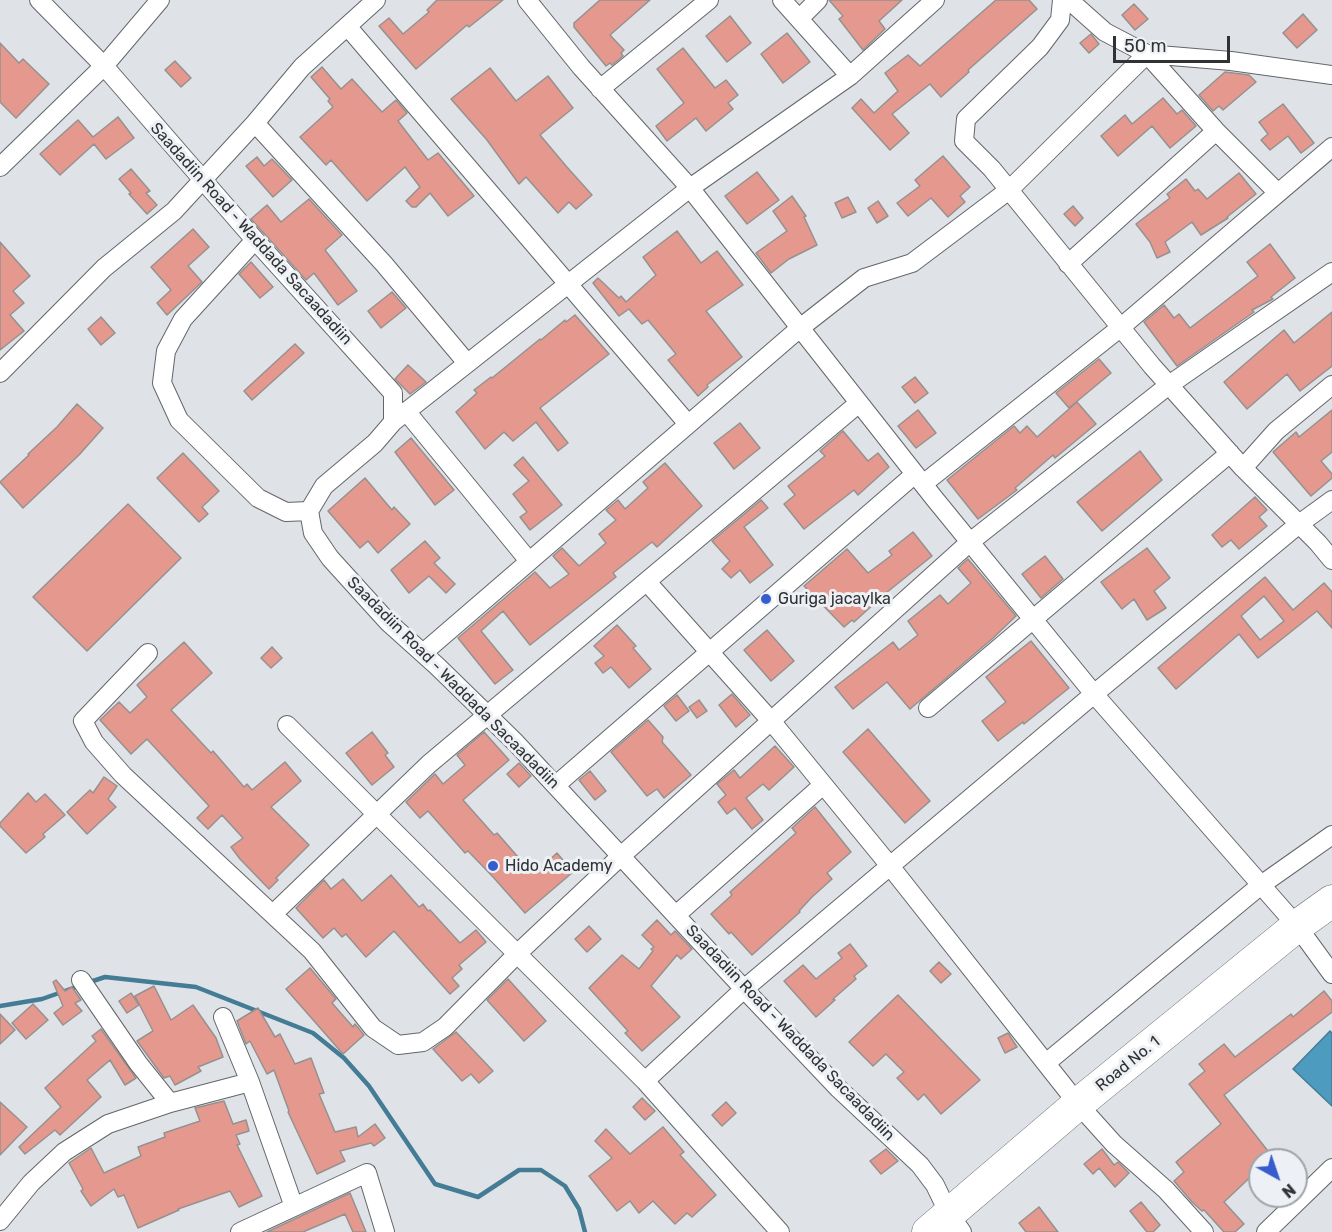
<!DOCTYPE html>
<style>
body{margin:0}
#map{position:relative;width:1332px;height:1232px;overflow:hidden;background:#dfe3e7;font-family:Rubik,sans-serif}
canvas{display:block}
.north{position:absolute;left:1248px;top:1148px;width:60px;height:60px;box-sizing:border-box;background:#edf0f4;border:2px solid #a1a4a7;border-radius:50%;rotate:140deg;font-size:16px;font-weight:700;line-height:24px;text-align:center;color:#303233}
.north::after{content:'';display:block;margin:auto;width:21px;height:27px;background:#365ccd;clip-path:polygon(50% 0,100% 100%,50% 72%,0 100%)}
.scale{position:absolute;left:1113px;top:36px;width:117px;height:27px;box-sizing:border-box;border:3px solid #303233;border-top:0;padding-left:8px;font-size:18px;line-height:21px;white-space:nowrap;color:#303233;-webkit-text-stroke:4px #edf0f4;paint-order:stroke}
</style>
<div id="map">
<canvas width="1332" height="1232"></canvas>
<div class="north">N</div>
<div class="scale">50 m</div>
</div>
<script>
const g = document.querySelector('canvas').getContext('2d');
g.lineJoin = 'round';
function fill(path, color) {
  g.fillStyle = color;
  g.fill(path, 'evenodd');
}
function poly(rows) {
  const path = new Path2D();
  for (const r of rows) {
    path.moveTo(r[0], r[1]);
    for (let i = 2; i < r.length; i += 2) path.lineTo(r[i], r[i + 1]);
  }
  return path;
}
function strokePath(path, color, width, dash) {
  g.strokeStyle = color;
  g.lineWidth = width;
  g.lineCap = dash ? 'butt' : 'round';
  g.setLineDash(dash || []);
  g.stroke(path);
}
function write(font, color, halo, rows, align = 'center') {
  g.font = font + ' Rubik,sans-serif';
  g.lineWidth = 6;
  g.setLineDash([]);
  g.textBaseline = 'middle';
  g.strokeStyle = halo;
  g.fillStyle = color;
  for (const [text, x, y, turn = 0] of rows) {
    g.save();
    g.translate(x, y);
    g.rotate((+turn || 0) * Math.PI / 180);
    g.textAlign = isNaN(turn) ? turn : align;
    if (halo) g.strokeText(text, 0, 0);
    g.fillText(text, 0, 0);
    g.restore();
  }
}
const water = poly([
 [1330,1031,1332,1033,1332,1106,1293,1069,1330,1031]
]);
fill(water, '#4d9bbf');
strokePath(water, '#447c95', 1.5);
strokePath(poly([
 [87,983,105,977,196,987,313,1033,344,1058,369,1086,435,1184,478,1197,519,1170,541,1170,565,1186,579,1209,585,1232],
 [0,1006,42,999,79,986]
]), '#447c95', 4.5);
const building = poly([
 [437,0,503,0,469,27,467,25,416,69,379,26,389,18,403,34,429,12,427,10,437,0],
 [600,0,650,0,610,35,624,50,621,53,623,56,612,65,610,63,606,66,574,27,574,23,600,0],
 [829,0,902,0,879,21,885,29,863,50,839,19,843,16,829,0],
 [996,0,1029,0,1037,9,968,70,969,72,941,97,930,84,892,114,909,133,890,150,852,108,861,99,874,113,898,91,885,73,908,55,920,66,996,0],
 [1134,4,1148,19,1135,30,1122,15,1134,4],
 [1303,14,1317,30,1297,48,1283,33,1303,14],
 [730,16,751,43,727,62,706,36,730,16],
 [787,33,810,62,783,83,761,54,787,33],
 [1091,34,1099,44,1089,53,1080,43,1091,34],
 [0,43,19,63,23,59,49,84,16,118,0,102,0,43],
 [683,48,715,88,726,80,738,95,728,103,733,109,706,131,696,118,667,141,656,126,684,103,657,69,683,48],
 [175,61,191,78,181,87,165,70,175,61],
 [322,67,341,89,352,79,382,112,396,100,407,113,398,121,428,160,438,153,474,196,448,216,430,193,416,207,412,207,406,201,420,187,405,167,367,201,331,160,326,165,300,137,333,107,328,101,330,99,311,77,322,67],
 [490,68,516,101,548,76,573,108,540,135,566,166,592,195,576,209,569,202,558,213,526,177,519,184,487,140,451,99,490,68],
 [1225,72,1249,75,1256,82,1223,110,1219,106,1213,111,1199,95,1225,72],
 [1163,98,1177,114,1182,110,1196,126,1170,148,1152,126,1118,156,1101,136,1125,115,1132,124,1163,98],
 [1283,104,1314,143,1301,153,1288,136,1270,150,1261,140,1268,134,1259,122,1283,104],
 [118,117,134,138,106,159,94,144,60,175,40,154,78,120,93,137,118,117],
 [943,156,970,187,960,196,965,202,948,217,931,198,908,216,897,203,920,186,915,180,943,156],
 [257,157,264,166,272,159,292,180,273,197,246,166,257,157],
 [131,169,150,191,146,193,157,205,147,214,129,194,131,193,119,179,131,169],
 [757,172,779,200,747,224,725,196,757,172],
 [1239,173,1256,194,1227,217,1228,218,1201,235,1192,222,1165,242,1170,252,1157,258,1150,242,1136,224,1170,198,1167,194,1186,179,1195,191,1198,189,1207,199,1239,173],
 [792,196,806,216,804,217,817,245,789,259,771,273,756,253,787,231,773,211,792,196],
 [848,197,856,212,842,218,835,203,848,197],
 [309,199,342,235,325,250,357,291,338,305,314,273,306,280,251,219,267,205,281,222,309,199],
 [878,201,888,216,877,223,868,208,878,201],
 [1073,206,1083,218,1075,226,1064,214,1073,206],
 [193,229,209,247,188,266,202,282,167,315,157,303,171,290,151,267,193,229],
 [677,231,701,263,717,251,743,285,706,311,742,357,707,385,708,387,698,396,668,360,676,354,648,320,642,324,629,309,619,316,593,283,598,278,619,298,621,296,626,302,656,275,643,257,677,231],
 [0,242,30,276,13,291,24,303,10,315,24,331,0,350,0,242],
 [1270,244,1295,278,1271,297,1273,299,1252,310,1254,312,1177,366,1144,322,1164,305,1174,318,1179,314,1190,328,1258,276,1247,262,1270,244],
 [251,262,273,287,260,298,239,274,251,262],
 [392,292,406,308,381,328,368,311,392,292],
 [1332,312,1332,366,1300,391,1287,374,1247,409,1224,382,1284,330,1294,343,1332,312],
 [575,315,609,354,540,408,568,443,558,451,536,422,513,441,504,432,485,449,456,412,477,393,474,390,491,377,492,378,540,339,541,340,565,320,566,322,575,315],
 [101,317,115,333,101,345,88,329,101,317],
 [295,344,304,353,252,400,244,391,295,344],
 [1099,359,1111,373,1069,408,1056,393,1099,359],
 [408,365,426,382,410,394,395,379,408,365],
 [915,377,928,393,915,403,902,387,915,377],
 [1077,402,1096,424,1055,458,1053,455,1015,488,1017,490,978,519,947,480,1014,426,1020,433,1027,426,1037,437,1077,402],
 [77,404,103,428,79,455,23,508,0,482,29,455,28,454,57,427,77,404],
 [918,410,936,433,916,448,898,426,918,410],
 [1332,410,1332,452,1321,461,1332,474,1332,478,1311,496,1273,452,1296,432,1299,437,1332,410],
 [740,423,760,448,734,469,714,443,740,423],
 [843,431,868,461,878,453,889,467,858,495,854,490,804,529,784,504,795,495,788,486,825,456,820,451,843,431],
 [411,438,454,490,435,505,395,452,411,438],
 [1140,451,1162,480,1102,531,1077,502,1140,451],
 [183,453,219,491,202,507,208,514,199,522,157,478,183,453],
 [523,457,562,505,530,530,520,517,527,512,513,494,529,481,514,465,523,457],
 [665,463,702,506,657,547,652,542,613,573,616,577,530,645,503,611,481,631,513,670,495,684,458,638,535,572,550,588,569,574,553,556,562,548,579,566,606,543,599,534,616,520,606,510,618,500,625,509,648,488,643,482,665,463],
 [365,478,392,510,394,507,410,524,378,553,368,541,360,548,328,511,365,478],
 [1255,497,1267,510,1259,517,1267,526,1239,549,1231,540,1222,547,1212,535,1255,497],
 [761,500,768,508,744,527,773,565,750,583,740,570,731,578,722,569,730,561,712,541,761,500],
 [128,504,181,558,87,651,33,597,128,504],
 [913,532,932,556,886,593,854,622,852,620,844,627,804,586,847,549,868,573,892,555,889,551,913,532],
 [425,541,440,558,434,563,455,584,446,593,429,576,409,593,391,570,425,541],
 [1147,548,1170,578,1154,591,1166,608,1147,620,1134,599,1122,609,1101,582,1147,548],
 [1045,556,1063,579,1041,598,1022,574,1045,556],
 [968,559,1016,616,992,639,910,709,887,682,853,709,835,687,893,642,899,650,918,635,908,621,940,595,948,604,971,583,958,568,968,559],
 [1265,577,1293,610,1324,583,1332,592,1332,628,1317,611,1258,658,1239,634,1176,689,1158,668,1265,577],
 [1264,596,1284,621,1260,640,1241,616,1264,596],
 [617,625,636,646,633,648,651,669,629,688,611,667,603,673,595,663,604,656,594,646,617,625],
 [767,630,794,661,771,681,744,650,767,630],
 [1031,641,1069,688,1024,724,1023,722,998,741,982,721,1006,702,986,677,1031,641],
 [184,642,212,673,171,710,211,753,213,751,244,787,247,784,252,790,285,762,301,781,271,807,309,845,276,878,278,880,269,889,240,859,231,847,243,838,222,815,208,829,197,818,209,806,147,739,131,754,100,720,119,702,130,713,147,697,137,685,184,642],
 [272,647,282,658,271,668,261,658,272,647],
 [732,694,750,715,736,727,719,705,732,694],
 [677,695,689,711,676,721,664,706,677,695],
 [699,700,707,711,697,718,689,707,699,700],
 [648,720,663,737,662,742,691,775,664,798,657,789,647,796,611,752,648,720],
 [868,729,930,801,905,823,843,752,868,729],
 [372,732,388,753,385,755,394,767,372,785,346,753,372,732],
 [484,732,509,760,463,800,494,835,497,833,525,865,527,863,536,872,557,853,573,872,525,913,494,878,468,851,465,853,428,811,420,818,406,802,435,774,443,784,465,765,457,755,484,732],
 [775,746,794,767,769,790,763,784,746,798,763,820,752,829,735,808,727,814,718,802,726,795,717,784,734,770,740,778,775,746],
 [519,763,531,776,519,787,507,774,519,763],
 [590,771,606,791,595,800,579,780,590,771],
 [104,777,117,786,108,799,116,807,87,834,67,812,90,790,93,793,104,777],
 [28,793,36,802,45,794,65,815,43,834,45,837,26,853,0,826,0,823,28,793],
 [815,807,851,852,827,873,832,879,812,897,799,911,800,912,752,955,731,932,729,934,711,914,732,895,730,892,796,833,792,828,815,807],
 [391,875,419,907,423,904,428,911,430,910,460,943,476,930,486,942,459,965,462,969,452,978,459,986,450,994,394,931,366,957,346,934,342,937,334,928,323,938,296,908,324,880,331,889,343,879,362,901,391,875],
 [657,920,671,935,675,931,692,949,681,959,677,955,651,986,680,1017,642,1051,625,1033,628,1031,589,988,622,955,639,969,653,951,651,949,654,947,642,935,657,920],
 [589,926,601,939,587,952,575,939,589,926],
 [850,944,867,966,854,976,856,979,833,999,835,1000,816,1017,784,981,803,965,816,979,842,958,838,953,850,944],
 [939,962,951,974,941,983,930,971,939,962],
 [310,968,336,999,332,1003,353,1027,355,1024,364,1035,343,1054,286,989,310,968],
 [508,979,546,1021,524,1041,487,1000,508,979],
 [56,980,65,991,72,987,81,1000,75,1003,82,1011,63,1025,54,1013,63,1006,53,982,56,980],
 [154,986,171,1020,193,1005,216,1038,223,1057,198,1067,201,1071,175,1085,170,1076,164,1078,137,1041,153,1031,135,996,154,986],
 [1324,991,1332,1001,1332,1012,1224,1095,1275,1160,1260,1160,1260,1168,1224,1202,1244,1224,1235,1232,1224,1232,1204,1210,1202,1211,1192,1202,1174,1181,1184,1172,1176,1162,1221,1124,1189,1084,1205,1071,1199,1064,1224,1044,1235,1057,1291,1014,1293,1017,1324,991],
 [131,993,139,1005,127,1013,119,1001,131,993],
 [898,995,980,1080,941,1114,924,1094,918,1100,897,1078,904,1072,886,1054,873,1066,849,1042,898,995],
 [33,1004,48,1020,26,1039,12,1023,33,1004],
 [258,1008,275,1037,280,1034,295,1064,311,1058,324,1093,319,1094,335,1132,356,1127,358,1137,375,1124,385,1138,374,1146,371,1143,340,1151,345,1161,317,1174,288,1112,289,1111,274,1070,267,1074,250,1041,246,1044,237,1021,258,1008],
 [0,1014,15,1030,0,1044,0,1014],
 [101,1029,136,1078,125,1085,110,1060,87,1080,101,1097,60,1135,55,1130,25,1154,19,1147,61,1107,45,1088,96,1041,92,1036,101,1029],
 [456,1032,493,1071,479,1083,471,1074,462,1081,433,1049,456,1032],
 [1008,1033,1017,1047,1005,1053,998,1038,1008,1033],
 [642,1098,655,1111,645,1120,633,1107,642,1098],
 [224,1101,233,1124,246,1120,249,1131,236,1135,240,1144,237,1145,262,1196,239,1207,230,1191,178,1209,179,1210,138,1228,124,1195,118,1197,114,1189,91,1206,81,1191,83,1189,69,1163,91,1148,104,1173,141,1156,138,1147,165,1137,164,1133,200,1121,195,1108,224,1101],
 [0,1102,27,1127,0,1155,0,1102],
 [726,1102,736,1113,722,1126,712,1115,726,1102],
 [663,1127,684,1152,680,1155,716,1195,692,1217,687,1213,675,1224,653,1201,639,1213,630,1201,617,1211,589,1176,612,1158,595,1141,606,1129,630,1154,663,1127],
 [886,1149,898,1161,881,1174,870,1161,886,1149],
 [1102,1149,1114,1165,1118,1162,1129,1173,1115,1187,1099,1168,1093,1174,1084,1164,1102,1149],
 [350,1193,366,1232,353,1232,345,1214,303,1232,267,1232,350,1193],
 [1141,1202,1160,1225,1153,1232,1147,1232,1130,1211,1141,1202],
 [1039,1207,1058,1232,1026,1232,1019,1223,1039,1207]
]);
fill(building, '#e5998e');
strokePath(building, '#969190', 1.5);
const minor = poly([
 [39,0,104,66,255,240,393,393,393,422,375,443,324,486,309,511,313,533,330,558,388,622,437,666,516,743,744,989,839,1089,920,1165,935,1185,949,1214,962,1232],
 [527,0,581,67,690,188,934,498,1094,694,1297,926,1332,974],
 [782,0,850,76],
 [1062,0,1060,20,1040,47,966,119,964,141,992,169,1152,366,1243,468,1318,543,1332,560],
 [1069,0,1105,32,1147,54,1231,61,1332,75],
 [799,19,818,0],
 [347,26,688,424],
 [600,89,709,0],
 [255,123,384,264,467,363],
 [0,167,104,66,160,0],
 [255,240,183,319,166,351,162,383,179,420,258,498,286,512,309,511],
 [1068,264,1216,131],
 [0,373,104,268,174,211,255,123,302,67,376,0],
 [406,411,529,561],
 [393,422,690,188,850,76,935,0],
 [1243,468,1276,431,1332,385],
 [923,484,1120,328,1332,147],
 [647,582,772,722,890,866,1078,1104,1114,1144,1166,1190,1204,1232],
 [148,653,83,721,94,742,123,775,312,951,373,1028,398,1045,423,1042,445,1027,518,953,621,856,970,542,1169,385,1332,272],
 [423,653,800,328,864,278,912,263,1009,190,1147,54,1216,131,1278,193],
 [928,708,1230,453],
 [287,725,645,1081,780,1232],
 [556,785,915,474],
 [273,914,429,764,859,403],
 [676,915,823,785],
 [81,980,138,1063,170,1103],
 [223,1017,250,1082,294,1207],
 [1046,1063,1261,885,1332,835],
 [645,1081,744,989,1094,694,1299,524,1332,500],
 [0,1221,31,1183,64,1152,108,1124,170,1103,250,1082],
 [240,1232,367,1173,385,1232],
 [1266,1232,1332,1168]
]);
const trunk = poly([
 [928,1232,1078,1104,1297,926,1332,901]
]);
strokePath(minor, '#636669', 20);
strokePath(trunk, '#636669', 33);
strokePath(minor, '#fff', 18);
strokePath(trunk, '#fff', 32);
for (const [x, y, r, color] of [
 [766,599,6,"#365ccd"],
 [493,866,6,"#365ccd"]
]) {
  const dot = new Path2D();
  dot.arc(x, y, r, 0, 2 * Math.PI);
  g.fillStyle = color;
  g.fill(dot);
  strokePath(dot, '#edf0f4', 2);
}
write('16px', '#303233', '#edf0f4', [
 ["Saadadiin Road - Waddada Sacaadadiin",251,234,48],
 ["Saadadiin Road - Waddada Sacaadadiin",453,683,45],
 ["Saadadiin Road - Waddada Sacaadadiin",790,1033,46],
 ["Road No. 1",1128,1064,-39]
]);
write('16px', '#303233', '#edf0f4', [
 ["Guriga jacaylka",778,599],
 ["Hido Academy",505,866]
], 'left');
</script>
